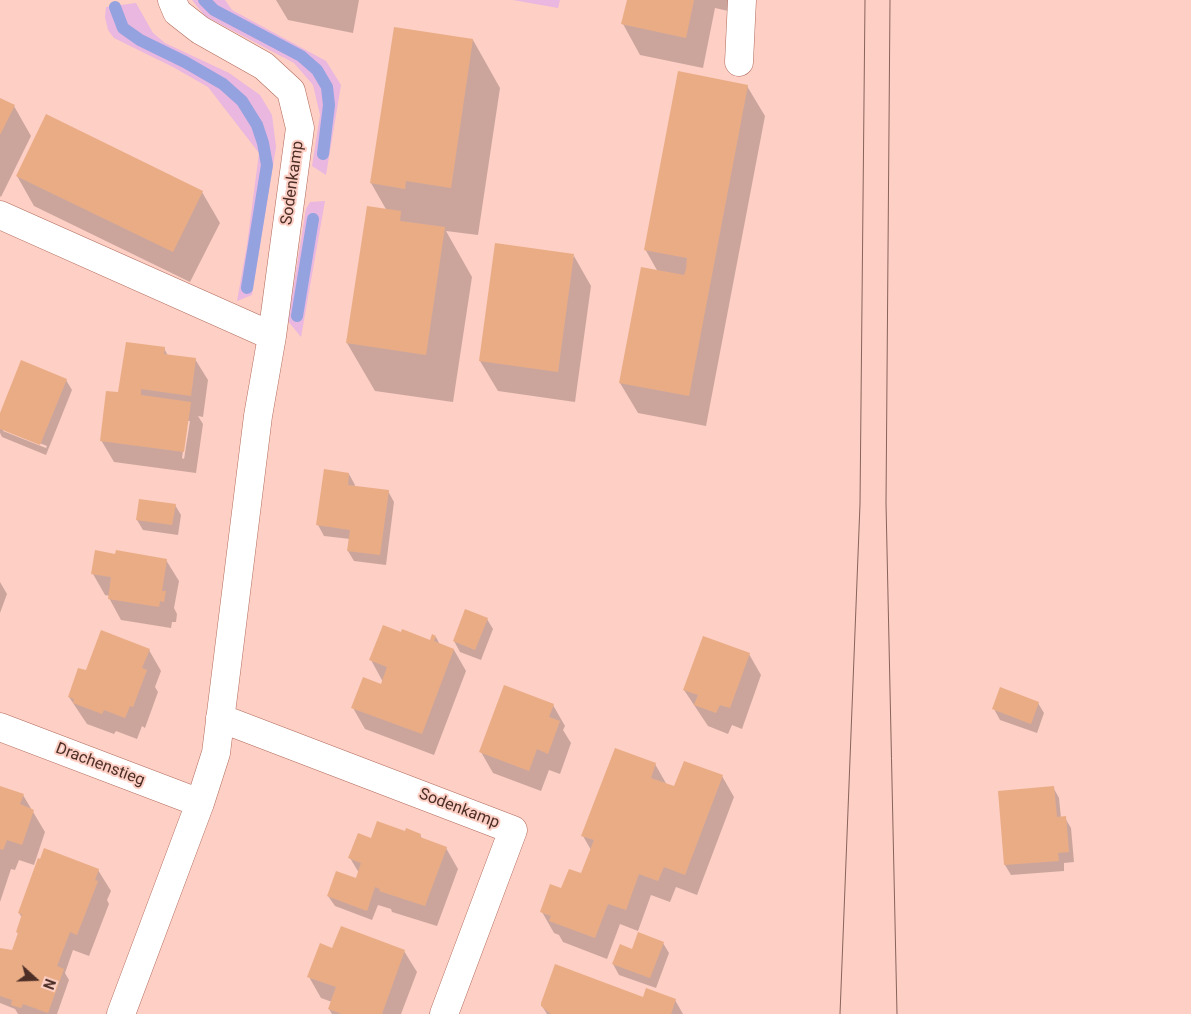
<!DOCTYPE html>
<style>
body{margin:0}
#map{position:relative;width:1191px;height:1014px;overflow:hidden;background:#fecfc4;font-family:Roboto,sans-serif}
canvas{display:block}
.north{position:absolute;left:10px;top:954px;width:50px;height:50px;-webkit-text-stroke:4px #fecfc4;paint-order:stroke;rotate:110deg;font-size:14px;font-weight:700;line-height:20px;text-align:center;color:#4c2e27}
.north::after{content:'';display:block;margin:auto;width:18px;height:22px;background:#4c2e27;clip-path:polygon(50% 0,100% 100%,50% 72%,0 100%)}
</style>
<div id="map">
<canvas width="1191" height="1014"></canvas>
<div class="north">N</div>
</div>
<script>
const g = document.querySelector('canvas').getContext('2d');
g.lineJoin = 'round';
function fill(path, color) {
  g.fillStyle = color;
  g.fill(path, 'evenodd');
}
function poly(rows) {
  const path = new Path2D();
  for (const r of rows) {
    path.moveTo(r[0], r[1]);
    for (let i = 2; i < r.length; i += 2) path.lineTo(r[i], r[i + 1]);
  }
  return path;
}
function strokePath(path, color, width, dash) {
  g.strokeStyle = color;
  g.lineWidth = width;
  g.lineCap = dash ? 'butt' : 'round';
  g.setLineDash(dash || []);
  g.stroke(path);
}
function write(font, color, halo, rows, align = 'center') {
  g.font = font + ' Roboto,sans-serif';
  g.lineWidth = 4;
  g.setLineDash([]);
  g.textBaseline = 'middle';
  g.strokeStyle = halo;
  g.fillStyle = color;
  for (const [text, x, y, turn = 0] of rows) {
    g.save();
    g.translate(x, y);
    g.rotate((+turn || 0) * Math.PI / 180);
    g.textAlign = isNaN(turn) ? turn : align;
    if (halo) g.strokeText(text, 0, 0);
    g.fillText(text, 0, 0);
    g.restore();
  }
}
fill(poly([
 [192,0,225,0,232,10,326,61,341,85,326,175,312,166,320,115,313,85,294,63,205,16],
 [513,0,560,0,558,8],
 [136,3,153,33,165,43,229,73,260,95,272,115,276,147,252,295,237,301,247,245,259,153,208,87,173,67,114,38,108,30,105,17,106,7],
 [325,201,301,337,288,321,306,209,310,202]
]), '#e9b7df');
fill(poly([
 [276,0,359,0,353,33,288,20],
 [628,0,730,0,728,11,715,8,703,68,640,55,623,24],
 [395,29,473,40,500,88,478,235,446,231,472,277,453,402,375,391,347,343,387,211,371,183],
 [747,86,765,116,706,426,638,413,620,383,658,272,645,249],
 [0,99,14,106,31,136,1,197,0,196],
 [17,176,202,192,220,223,190,282,34,206],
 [574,256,591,286,575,402,498,391,480,361],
 [164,348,168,356,195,359,208,380,203,417,198,416,203,424,196,473,114,462,101,440],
 [187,421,190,421,184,459,182,458],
 [66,380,72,390,46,455,2,437,0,433,0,417],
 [3,429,47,446,46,448,3,431],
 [349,474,355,485,354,487,388,491,394,502,386,565,354,561,348,551,350,539,324,536,318,525],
 [175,505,181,515,178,535,143,530,137,520],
 [166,560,179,581,174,608,177,614,176,622,172,622,171,628,121,620,109,598,110,596,105,595,93,574],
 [0,582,7,594,0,613],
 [487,619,493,629,481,660,460,652,454,641],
 [436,637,440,645,454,650,466,671,434,755,365,729,353,708,382,685,383,682,371,660,431,641],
 [149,650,161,671,155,687,158,692,145,728,142,726,137,739,116,731,114,734,87,724,69,697,87,672],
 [749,654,761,675,742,729,732,725,728,734,708,726,684,690],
 [1038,703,1044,713,1037,733,1000,720,994,709],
 [553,705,565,726,563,730,571,743,560,774,549,770,541,791,493,773,481,752],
 [655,764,667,785,675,788,722,776,734,797,697,895,676,887,670,902,651,895,638,931,620,924,607,959,563,942,559,935,554,933,542,912,562,890,582,875,591,850,583,836],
 [0,787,23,795,45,832,34,865,19,860,15,870,11,869,0,902],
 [1053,787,1059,798,1061,818,1065,818,1071,828,1074,862,1064,863,1064,871,1011,875,1005,865],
 [406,833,420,835,423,840,446,848,458,869,437,926,392,912,391,909,378,905,372,920,335,906,328,896,355,880,359,873,350,858,372,840],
 [98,870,111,891,107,900,109,904,89,956,73,950,65,973,69,980,57,1014,18,1014,15,1009,0,1003,0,949,13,952,19,935,17,932,22,918,19,913],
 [663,943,669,953,656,988,619,975,613,964,633,950],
 [333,949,404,951,417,972,401,1014,332,1014,329,1009,332,1002,321,998,309,977],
 [643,998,675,1000,683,1014,547,1014,542,1006]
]), '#0003');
strokePath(poly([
 [204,0,214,10,301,56,317,70,327,87,329,105,323,154],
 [115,7,123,28,140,40,185,62,223,84,242,101,257,125,263,143,267,165,247,288],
 [297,316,313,219]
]), '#94a2df', 12);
fill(poly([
 [627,0,694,0,686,38,621,24],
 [394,27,473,39,451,188,406,181,405,189,370,183],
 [678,71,748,85,689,396,619,383,641,267,684,275,686,269,687,258,644,250],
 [0,98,15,105,0,135],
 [46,114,203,191,173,252,16,176],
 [367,206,401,211,400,221,445,227,426,355,346,343],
 [495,243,574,254,558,372,479,361],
 [126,342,165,347,164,354,196,358,191,396,141,389,141,395,191,402,184,452,100,441,106,391,118,392],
 [21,360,67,379,40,445,0,429,0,413],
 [324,469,349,473,348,485,389,490,380,555,347,551,350,530,316,525],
 [139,499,176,504,172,525,136,520],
 [95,550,115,554,116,550,167,559,162,591,166,591,164,602,160,601,159,607,108,599,111,577,91,574],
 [465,609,488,618,475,650,453,641],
 [383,625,401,632,402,629,430,640,432,634,436,636,434,641,454,649,422,734,351,708,363,677,381,684,387,667,369,660],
 [101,630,150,649,142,668,147,670,133,707,130,706,125,718,104,710,102,714,73,703,74,699,68,697,78,668,86,670],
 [703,636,750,653,730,708,720,705,716,713,694,705,698,695,683,690],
 [504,685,554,704,549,717,560,721,548,754,537,749,529,771,479,752],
 [1000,687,1039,702,1031,724,992,709],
 [615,748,656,763,651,778,674,786,684,761,723,775,685,875,664,867,658,881,639,874,626,910,608,904,595,938,549,921,551,916,540,912,550,884,561,888,569,869,581,873,594,840,581,836],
 [0,786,24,794,20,804,34,810,22,845,7,840,3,850,0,849],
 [1054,786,1057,817,1066,816,1069,852,1058,853,1059,861,1004,865,998,791],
 [377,821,405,831,406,828,421,834,420,837,447,847,425,906,379,891,380,889,375,887,367,911,327,896,336,871,356,878,361,863,348,858,358,833,371,838],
 [44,848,99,869,95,880,98,881,77,935,70,932,57,966,64,969,48,1013,23,1004,21,1008,11,1005,12,1000,0,996,0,948,12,950,18,933,16,932,22,914,18,913,38,858,40,859],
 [341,926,405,950,382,1014,342,1014,328,1009,336,987,307,977,320,943,332,948],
 [638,932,664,942,650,978,612,964,620,944,632,949],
 [555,964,643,997,646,988,676,999,671,1014,551,1014,541,1006,541,1003]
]), '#eaac85');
const minor = poly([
 [739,62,742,0],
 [0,215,272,336],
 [220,718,513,830,444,1014],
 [0,727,200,803],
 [121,1014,200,803,216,753,258,416,272,336,300,128,291,91,264,66,200,30,177,12,172,0]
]);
strokePath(minor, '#b06a5b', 29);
strokePath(minor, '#fff', 28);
strokePath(poly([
 [890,0,886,503,897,1014],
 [840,1014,860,504,865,0]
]), '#88645c', 1);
write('16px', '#4c2e27', '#fecfc4', [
 ["Sodenkamp",293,183,-82],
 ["Drachenstieg",100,765,21],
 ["Sodenkamp",459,809,21]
]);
</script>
